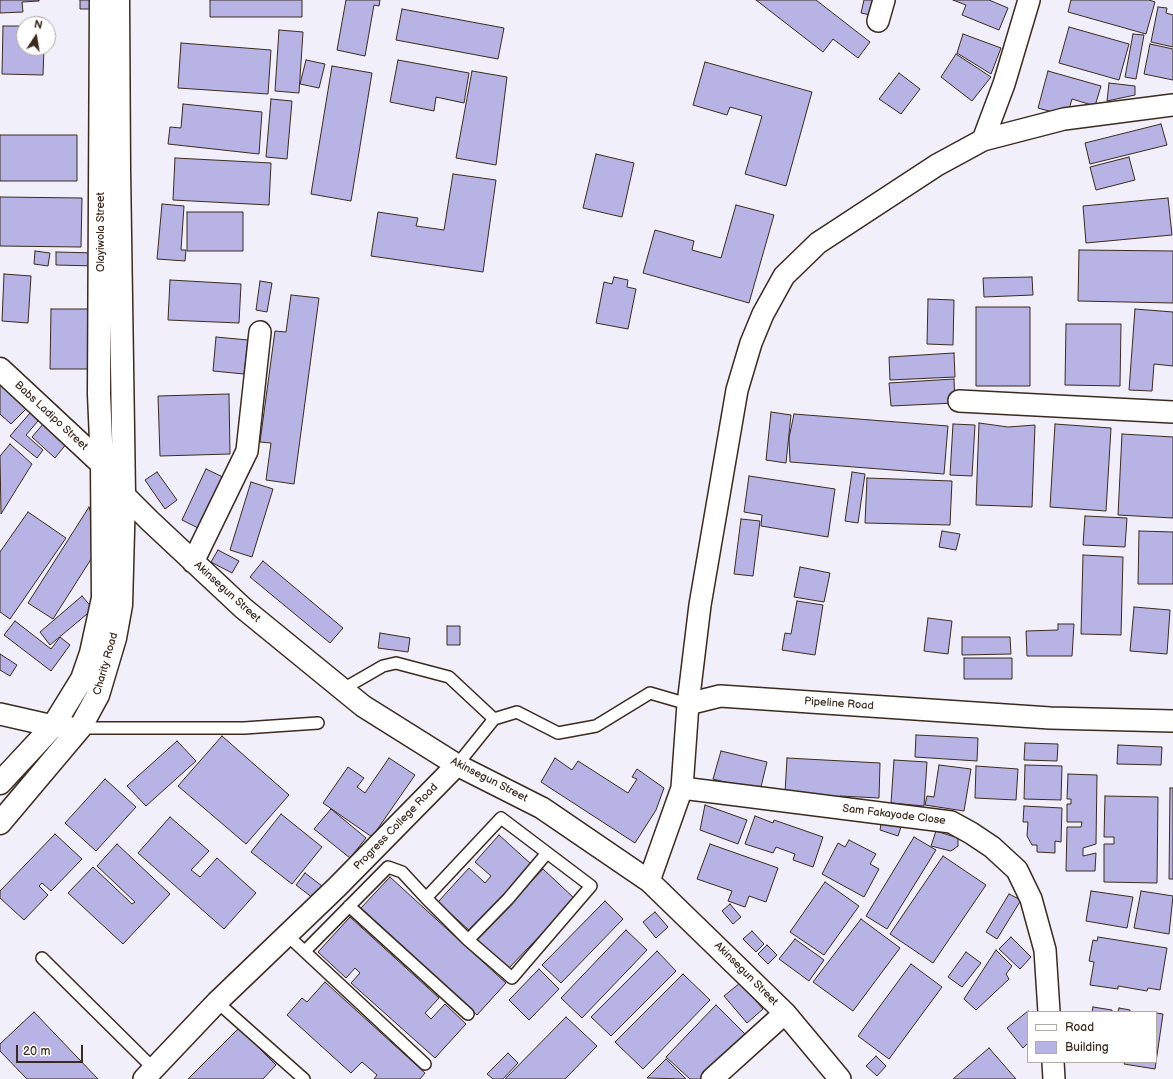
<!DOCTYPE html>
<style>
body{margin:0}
#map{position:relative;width:1173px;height:1079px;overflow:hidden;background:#f1f0fa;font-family:"Balsamiq Sans",sans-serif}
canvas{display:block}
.legend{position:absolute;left:1027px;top:1011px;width:130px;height:52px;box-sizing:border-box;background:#fff;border:1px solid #b1aaa5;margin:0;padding:5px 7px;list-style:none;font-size:12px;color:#3b2a1e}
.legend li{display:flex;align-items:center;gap:8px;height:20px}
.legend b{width:20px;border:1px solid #b1aaa5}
.north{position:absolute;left:16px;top:16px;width:40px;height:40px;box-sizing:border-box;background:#fff;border:1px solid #b1aaa5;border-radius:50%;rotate:12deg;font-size:11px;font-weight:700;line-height:16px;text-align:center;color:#3b2a1e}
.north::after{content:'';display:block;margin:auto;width:14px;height:18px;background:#3b2a1e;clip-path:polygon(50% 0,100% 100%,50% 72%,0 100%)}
.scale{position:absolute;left:16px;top:1045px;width:67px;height:18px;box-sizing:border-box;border:2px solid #3b2a1e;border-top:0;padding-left:5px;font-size:12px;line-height:14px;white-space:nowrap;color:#3b2a1e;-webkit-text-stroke:3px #fff;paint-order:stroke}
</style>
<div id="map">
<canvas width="1173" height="1079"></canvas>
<ul class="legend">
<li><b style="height:5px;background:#fff"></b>Road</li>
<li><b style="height:11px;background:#b7b3e5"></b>Building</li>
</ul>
<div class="north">N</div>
<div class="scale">20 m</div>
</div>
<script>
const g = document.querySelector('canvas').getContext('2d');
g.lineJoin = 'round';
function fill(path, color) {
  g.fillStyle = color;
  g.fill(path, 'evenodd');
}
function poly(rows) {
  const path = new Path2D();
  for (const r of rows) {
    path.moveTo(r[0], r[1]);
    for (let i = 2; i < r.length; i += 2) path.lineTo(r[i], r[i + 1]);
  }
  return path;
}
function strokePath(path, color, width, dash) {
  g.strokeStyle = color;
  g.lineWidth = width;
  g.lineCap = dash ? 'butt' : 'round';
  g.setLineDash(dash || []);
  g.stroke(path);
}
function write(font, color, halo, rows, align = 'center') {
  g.font = font + ' "Balsamiq Sans",sans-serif';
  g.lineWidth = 4;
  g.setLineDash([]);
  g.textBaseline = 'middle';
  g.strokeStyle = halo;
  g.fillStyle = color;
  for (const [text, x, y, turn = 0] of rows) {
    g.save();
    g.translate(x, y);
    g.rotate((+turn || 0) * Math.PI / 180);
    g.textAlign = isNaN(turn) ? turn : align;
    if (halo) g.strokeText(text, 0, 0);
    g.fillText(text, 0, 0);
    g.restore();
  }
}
const building = poly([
 [0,0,39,0,39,1,22,2,23,12,0,13,0,0],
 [80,0,98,0,98,9,80,9,80,0],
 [210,0,302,0,302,17,210,17,210,0],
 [346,0,380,0,379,6,374,5,365,56,337,50,346,0],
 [756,0,816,0,870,42,858,58,833,39,823,52,756,0],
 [864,0,879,0,875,16,861,13,864,0],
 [953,0,989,0,1008,8,999,30,962,15,966,5,953,0],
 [1071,0,1149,0,1155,2,1146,34,1068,12,1071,0],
 [1158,7,1167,8,1166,13,1173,15,1173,47,1151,42,1158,7],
 [402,9,504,28,498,59,396,40,402,9],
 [3,26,24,26,24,48,44,48,43,75,2,74,3,26],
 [1069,27,1129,44,1119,80,1059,63,1069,27],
 [279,30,303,32,299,93,275,91,279,30],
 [963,34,1001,48,991,74,957,53,963,34],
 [1133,34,1144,35,1136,79,1125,77,1133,34],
 [181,43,271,50,268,94,178,88,181,43],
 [1150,44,1173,49,1173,80,1144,74,1150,44],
 [956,54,991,77,972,101,941,77,956,54],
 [306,60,325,64,319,88,300,84,306,60],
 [398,60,469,73,464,103,436,97,434,111,390,102,398,60],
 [705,62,812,92,786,186,745,174,762,116,730,107,727,115,693,105,705,62],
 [332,66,372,73,351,201,311,194,332,66],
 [472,71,507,77,496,165,456,158,472,71],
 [1048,71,1101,86,1095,106,1072,99,1067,116,1038,108,1048,71],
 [899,73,920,89,901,114,879,99,899,73],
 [1109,83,1135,86,1135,95,1107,101,1109,83],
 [271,99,292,101,287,159,266,157,271,99],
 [183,104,262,112,259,154,168,144,170,127,181,128,183,104],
 [1161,124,1167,145,1090,164,1085,143,1161,124],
 [0,135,77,135,77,181,0,181,0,135],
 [596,154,634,163,622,217,583,208,596,154],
 [1129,157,1135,180,1096,190,1090,167,1129,157],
 [175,158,271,163,269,205,173,200,175,158],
 [453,174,496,180,483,272,371,256,378,212,418,218,416,226,444,230,453,174],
 [0,197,82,198,81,247,0,246,0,197],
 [1168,198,1172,235,1086,243,1083,206,1168,198],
 [162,204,184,206,181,250,186,250,185,261,157,259,162,204],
 [736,205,774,215,749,303,643,273,655,230,694,241,692,250,721,258,736,205],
 [187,212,243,212,243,251,187,251,187,212],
 [1079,250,1173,251,1173,303,1078,301,1079,250],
 [35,251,50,253,48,266,34,264,35,251],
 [56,252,96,253,96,266,56,265,56,252],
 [4,274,31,276,28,323,2,321,4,274],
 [614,277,628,280,627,287,636,289,628,329,596,323,604,282,612,284,614,277],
 [1032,277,1033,295,984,297,983,278,1032,277],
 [170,280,241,284,239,323,168,320,170,280],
 [260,281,272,283,267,312,256,310,260,281],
 [291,295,319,298,294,484,266,480,271,443,260,442,275,331,286,332,291,295],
 [928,299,954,300,953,345,927,344,928,299],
 [976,307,1030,307,1030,386,976,386,976,307],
 [51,309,89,309,88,369,50,369,51,309],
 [1135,309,1173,312,1173,366,1154,364,1152,391,1129,390,1135,309],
 [1066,324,1121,324,1120,386,1065,385,1066,324],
 [216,337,248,340,244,374,213,371,216,337],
 [954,353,955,377,890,380,889,357,954,353],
 [0,377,29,406,11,424,0,414,0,377],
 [954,379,955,403,891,406,889,383,954,379],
 [229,394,230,454,160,456,158,396,229,394],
 [771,412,791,415,786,463,766,460,771,412],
 [30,413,38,421,26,435,43,450,37,458,10,436,30,413],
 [794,414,948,426,944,474,790,462,789,438,794,414],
 [44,423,67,443,55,458,32,437,44,423],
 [979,423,1008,427,1035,425,1032,507,976,505,979,423],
 [953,424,975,425,972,476,950,475,953,424],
 [1055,424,1111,428,1106,511,1050,507,1055,424],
 [1122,434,1173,437,1173,518,1118,515,1122,434],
 [10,444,32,464,1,514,0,456,10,444],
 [206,469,227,479,202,530,182,520,206,469],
 [157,472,177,500,165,509,145,480,157,472],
 [852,472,865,474,858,523,845,521,852,472],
 [749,476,835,489,828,537,761,526,762,515,744,512,749,476],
 [867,478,952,481,950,525,865,523,867,478],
 [251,482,273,489,252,557,230,550,251,482],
 [89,507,100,545,53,619,28,603,89,507],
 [28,512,66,538,10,619,0,612,0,552,28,512],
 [1085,516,1127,518,1125,547,1083,545,1085,516],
 [741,519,760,521,753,576,734,574,741,519],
 [942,531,960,534,956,550,939,547,942,531],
 [1139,531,1173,532,1173,584,1138,584,1139,531],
 [218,550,239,561,232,573,211,562,218,550],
 [1083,555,1123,557,1121,635,1081,634,1083,555],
 [263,561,343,628,330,643,250,577,263,561],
 [800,567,830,573,824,602,794,597,800,567],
 [82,596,93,609,50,645,40,632,82,596],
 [797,601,823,605,815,655,782,650,785,633,791,634,797,601],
 [1134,607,1170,610,1167,654,1130,651,1134,607],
 [928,618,952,621,948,654,924,651,928,618],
 [15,621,51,649,60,637,70,645,51,671,4,635,15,621],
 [1058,624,1074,624,1072,656,1027,656,1026,631,1058,630,1058,624],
 [447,626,460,626,460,645,447,645,447,626],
 [380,633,410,638,408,652,378,648,380,633],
 [962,637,1010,637,1011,654,962,655,962,637],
 [0,654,17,665,10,676,0,670,0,654],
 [964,658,1012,658,1012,679,964,679,964,658],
 [916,735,978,738,977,761,915,757,916,735],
 [222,736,289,795,246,844,178,786,222,736],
 [177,741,196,761,146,806,127,786,177,741],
 [1025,743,1058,744,1057,761,1024,760,1025,743],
 [1118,745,1162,747,1161,765,1117,764,1118,745],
 [721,751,767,762,760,791,713,779,721,751],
 [389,758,415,775,372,837,323,803,348,767,364,778,357,787,365,793,389,758],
 [555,758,572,770,578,761,628,793,637,779,632,777,637,769,664,788,656,810,635,843,541,782,555,758],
 [787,758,880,763,879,798,840,796,840,801,785,793,787,758],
 [894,760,927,762,924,806,891,803,894,760],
 [939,765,971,769,964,811,925,805,927,796,934,797,939,765],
 [1025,765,1062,766,1061,800,1024,799,1025,765],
 [976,766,1018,769,1016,800,975,798,976,766],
 [1068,774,1097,775,1096,844,1083,848,1083,856,1096,853,1095,871,1066,871,1067,827,1081,827,1082,822,1067,822,1067,804,1071,804,1071,799,1067,799,1068,774],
 [105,779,136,807,96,851,65,823,105,779],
 [1170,788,1173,788,1173,879,1169,879,1170,788],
 [1105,796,1158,797,1157,883,1104,882,1104,844,1114,844,1114,837,1104,837,1105,796],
 [705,805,747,820,738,844,700,830,705,805],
 [1024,806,1062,808,1061,842,1055,841,1055,853,1037,852,1037,845,1032,845,1027,836,1028,822,1023,822,1024,806],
 [331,809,366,838,350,858,314,829,331,809],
 [281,814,322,847,292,884,251,852,281,814],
 [755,816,773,823,774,820,823,837,813,867,793,860,795,854,776,847,773,853,745,844,755,816],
 [170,817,209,851,191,870,200,877,217,858,256,893,224,929,138,853,170,817],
 [882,818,903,821,898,836,880,830,882,818],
 [936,831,958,838,958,846,951,851,931,846,936,831],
 [55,834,82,859,51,891,42,883,39,886,48,895,24,920,0,898,0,891,55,834],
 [499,835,531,864,471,932,438,902,469,868,485,883,491,876,475,862,499,835],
 [914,837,936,850,887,929,866,916,914,837],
 [849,840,876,854,870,864,879,869,864,897,822,874,838,843,845,847,849,840],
 [117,844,170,894,123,944,68,893,93,867,132,904,135,902,97,866,117,844],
 [710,844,778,868,766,902,749,896,745,907,728,901,732,891,697,879,710,844],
 [943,856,986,885,933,963,890,934,943,856],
 [543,869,575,899,508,969,476,940,543,869],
 [305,873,322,886,313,898,296,885,305,873],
 [390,877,506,983,477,1015,361,908,390,877],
 [825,882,859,906,824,955,790,932,825,882],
 [1091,891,1133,897,1127,928,1086,921,1091,891],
 [1141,891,1173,896,1169,934,1134,928,1141,891],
 [1009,894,1021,900,997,939,986,932,1009,894],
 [605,901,623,919,561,983,542,965,605,901],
 [730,904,741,917,733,924,722,911,730,904],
 [655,912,668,927,656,938,643,922,655,912],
 [350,917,439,998,425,1013,431,1019,445,1004,466,1024,435,1058,351,983,360,973,355,968,346,978,318,952,350,917],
 [861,919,900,948,853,1011,813,982,861,919],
 [626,930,647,950,582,1018,561,998,626,930],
 [752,931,764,944,756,952,743,939,752,931],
 [1011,937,1031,957,1020,969,999,949,1011,937],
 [1098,937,1167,948,1160,990,1148,988,1147,991,1118,986,1118,989,1090,985,1094,962,1089,961,1093,940,1097,941,1098,937],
 [795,939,824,960,809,981,779,959,795,939],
 [767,945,777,955,768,964,758,954,767,945],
 [996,950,1012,966,1006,974,1009,979,976,1010,964,999,996,950],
 [657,951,676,971,611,1036,591,1017,657,951],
 [966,952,981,963,962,987,948,977,966,952],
 [911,964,942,987,889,1059,858,1036,911,964],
 [539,969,559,989,529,1020,509,1000,539,969],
 [683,974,710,1000,643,1069,615,1042,683,974],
 [325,982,425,1073,420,1079,374,1079,377,1075,362,1062,351,1073,287,1015,302,998,307,1002,325,982],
 [740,983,763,1009,747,1023,724,996,740,983],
 [716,1005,745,1034,702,1079,690,1079,666,1057,716,1005],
 [1093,1007,1112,1010,1112,1012,1092,1012,1093,1007],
 [1119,1008,1130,1010,1130,1012,1118,1012,1119,1008],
 [1028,1011,1028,1043,1023,1048,1007,1028,1028,1011],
 [34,1012,98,1079,27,1079,0,1051,0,1044,34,1012],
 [1156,1013,1163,1014,1155,1069,1124,1064,1125,1062,1156,1062,1156,1013],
 [566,1017,597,1046,565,1079,505,1079,566,1017],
 [239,1028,276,1065,263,1079,188,1079,239,1028],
 [989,1048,1016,1079,953,1079,989,1048],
 [508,1053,518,1063,503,1079,493,1079,487,1074,508,1053],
 [876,1056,886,1066,877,1076,866,1066,876,1056],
 [666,1059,686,1079,647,1078,666,1059]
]);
fill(building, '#b7b3e5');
strokePath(building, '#3b2a1e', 1);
const service = poly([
 [343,689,383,666,396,663,449,677,494,719],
 [80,728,244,728,318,723],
 [457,765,494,719,517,712,558,733,596,726,650,693,688,704],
 [349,906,468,1014],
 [287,935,425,1064],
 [468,940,508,899,547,853],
 [305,951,388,867,402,872,426,898,468,940,512,978,591,886,501,818,426,898],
 [42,958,153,1068],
 [217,1002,304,1079]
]);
const minor = poly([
 [878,21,884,0],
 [983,140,1004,84,1029,0],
 [959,401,1173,412],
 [124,495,150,521,243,608,363,706,457,765,542,808,649,881,785,1013,840,1079],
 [193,562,247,451,260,332],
 [688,704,700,605,737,390,751,343,763,314,784,276,818,243,937,165,983,140,1064,119,1173,105],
 [0,714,53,726,68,727],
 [682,788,951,822,971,833,992,847,1017,870,1031,899,1045,950,1049,1012],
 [649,881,682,788,688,704,720,696,1050,718,1173,721],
 [1053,1062,1054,1079],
 [144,1079,217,1002,337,887,457,765],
 [712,1079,785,1013]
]);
const tertiary = poly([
 [0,369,102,464],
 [0,783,53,726,82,679,91,653,103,598,102,464,99,394,101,0],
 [0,823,80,728,98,695,115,638,121,605,124,495,119,170,118,0]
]);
strokePath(service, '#3b2a1e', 14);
strokePath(minor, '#3b2a1e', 24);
strokePath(tertiary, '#3b2a1e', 25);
strokePath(service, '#fff', 11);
strokePath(minor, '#fff', 21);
strokePath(tertiary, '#fff', 22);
write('11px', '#3b2a1e', '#fff', [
 ["Olayiwola Street",101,232,-90],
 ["Babs Ladipo Street",51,416,43],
 ["Akinsegun Street",227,592,42],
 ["Charity Road",106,664,-74],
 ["Pipeline Road",839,704,4],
 ["Akinsegun Street",489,780,27],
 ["Sam Fakayode Close",894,815,7],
 ["Progress College Road",396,827,-46],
 ["Akinsegun Street",746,974,45]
]);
</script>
